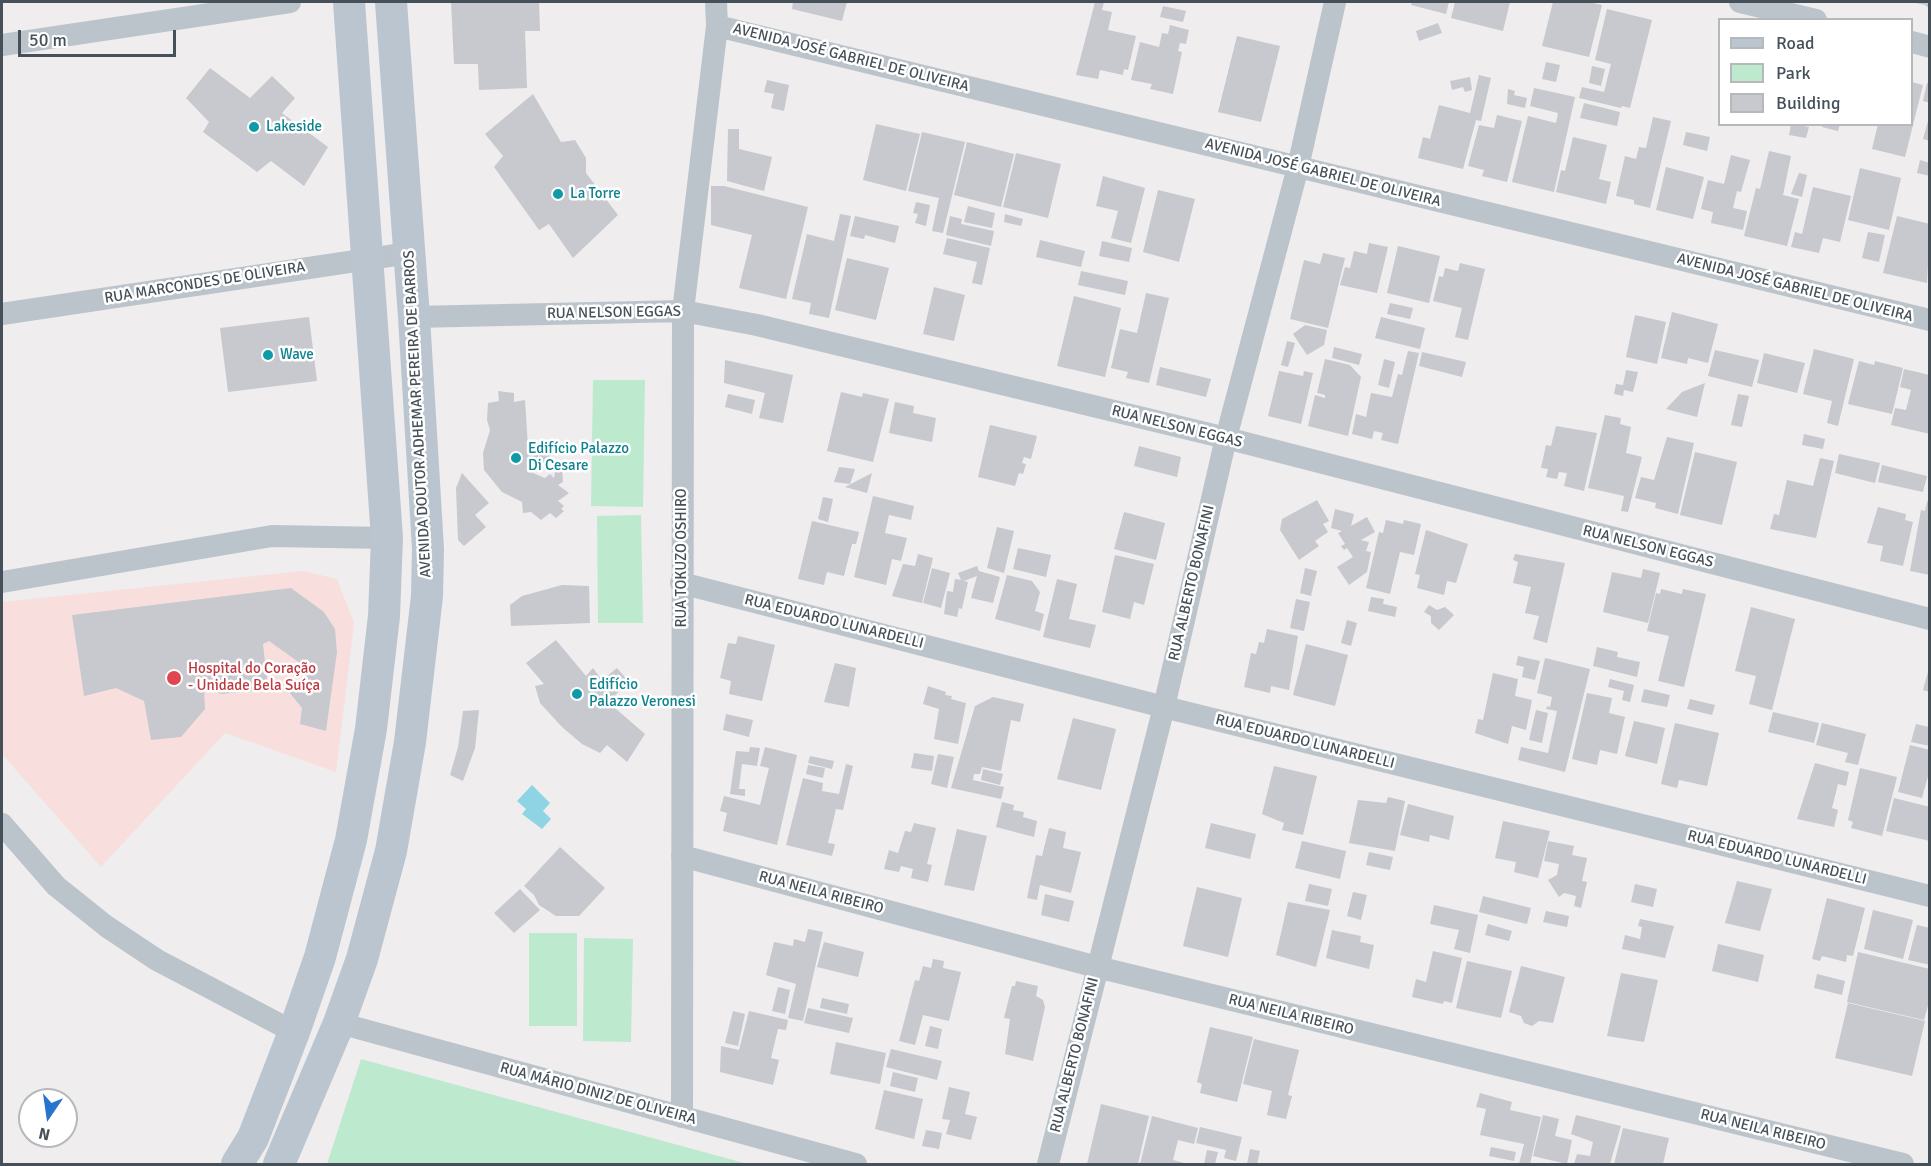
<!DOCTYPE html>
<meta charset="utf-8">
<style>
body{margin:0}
#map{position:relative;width:1931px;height:1166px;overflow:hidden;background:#efeded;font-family:Signika,sans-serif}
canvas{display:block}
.frame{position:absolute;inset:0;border:3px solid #465058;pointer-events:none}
.legend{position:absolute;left:1718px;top:18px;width:195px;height:108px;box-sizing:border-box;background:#fff;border:2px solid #b5b9bc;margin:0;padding:8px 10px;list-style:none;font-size:18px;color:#465058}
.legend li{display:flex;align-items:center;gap:12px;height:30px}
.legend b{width:30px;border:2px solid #b5b9bc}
.north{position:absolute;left:18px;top:1088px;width:60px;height:60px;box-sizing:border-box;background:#fff;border:2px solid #b5b9bc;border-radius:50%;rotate:193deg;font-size:16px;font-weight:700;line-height:24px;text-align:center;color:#465058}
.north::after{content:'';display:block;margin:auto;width:21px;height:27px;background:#2774cf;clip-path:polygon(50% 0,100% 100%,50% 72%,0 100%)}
.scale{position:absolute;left:18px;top:30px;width:158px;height:27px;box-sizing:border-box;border:3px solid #465058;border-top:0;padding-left:8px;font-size:18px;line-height:21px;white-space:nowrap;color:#465058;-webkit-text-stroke:4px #fff;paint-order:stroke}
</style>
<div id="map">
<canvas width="1931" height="1166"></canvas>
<div class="frame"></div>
<ul class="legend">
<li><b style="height:8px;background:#bbc5cf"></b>Road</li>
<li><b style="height:16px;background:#bdeace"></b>Park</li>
<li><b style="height:16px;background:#c7c9cf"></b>Building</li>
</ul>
<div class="north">N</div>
<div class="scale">50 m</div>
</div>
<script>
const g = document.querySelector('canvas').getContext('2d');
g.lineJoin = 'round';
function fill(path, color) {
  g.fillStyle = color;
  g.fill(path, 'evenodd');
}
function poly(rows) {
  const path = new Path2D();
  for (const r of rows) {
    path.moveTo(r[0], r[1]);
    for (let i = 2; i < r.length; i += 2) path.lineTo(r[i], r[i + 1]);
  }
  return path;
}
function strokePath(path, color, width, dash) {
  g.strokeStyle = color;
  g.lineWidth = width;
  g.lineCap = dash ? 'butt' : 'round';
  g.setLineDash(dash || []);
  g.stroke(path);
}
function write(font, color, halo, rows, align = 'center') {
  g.font = font + ' Signika,sans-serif';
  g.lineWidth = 5;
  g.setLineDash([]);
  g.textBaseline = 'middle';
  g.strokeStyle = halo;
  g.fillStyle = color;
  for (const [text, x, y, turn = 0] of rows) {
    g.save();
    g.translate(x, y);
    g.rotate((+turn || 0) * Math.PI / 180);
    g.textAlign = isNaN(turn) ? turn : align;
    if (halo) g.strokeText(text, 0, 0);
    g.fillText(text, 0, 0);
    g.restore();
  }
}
fill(poly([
 [303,571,337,579,354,623,336,772,225,733,101,867,2,754,2,602]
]), '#f8dfde');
fill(poly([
 [593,380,645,380,643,507,591,506],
 [641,515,643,623,598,623,597,516],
 [529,933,577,933,577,1026,529,1026],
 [584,938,633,939,631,1042,583,1041],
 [361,1059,748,1164,327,1164]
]), '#bdeace');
fill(poly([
 [532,785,550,803,543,811,551,819,542,829,522,814,526,809,517,801]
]), '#8ed4e4');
fill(poly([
 [451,2,539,2,540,31,525,31,527,88,479,90,478,64,454,64],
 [793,2,847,2,842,21,792,9],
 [1095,2,1104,2,1102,10,1112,12,1108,30,1136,36,1128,70,1124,69,1123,75,1100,70,1098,79,1076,75],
 [1412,2,1449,2,1446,14,1411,5],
 [1455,2,1510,2,1503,31,1451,18],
 [1553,2,1588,2,1602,5,1589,57,1542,46],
 [1911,2,1930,2,1930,9,1925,5],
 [1163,6,1186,11,1183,22,1160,17],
 [1607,9,1652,20,1630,108,1622,106,1621,108,1579,98,1582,87,1604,92,1611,64,1595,60],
 [1438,23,1442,33,1419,41,1416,31],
 [1170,25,1189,30,1186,44,1180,43,1178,51,1182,52,1173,94,1150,89,1152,84,1131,80,1140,42,1159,47,1162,33,1168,34],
 [1237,36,1280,46,1261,122,1218,112],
 [1546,62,1560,65,1556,82,1542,79],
 [1592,66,1605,69,1601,86,1589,83],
 [210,68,250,98,272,76,295,98,282,113,328,147,304,186,271,161,257,172,203,132,209,122,186,98],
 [1479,75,1491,78,1481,121,1476,120,1463,169,1418,158,1423,137,1430,139,1439,105,1470,113],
 [1470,77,1472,90,1465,92,1463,87,1452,90,1450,81],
 [767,80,789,85,784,111,771,108,774,94,764,92],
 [1912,82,1923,85,1905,157,1872,149,1878,124,1912,124],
 [1927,83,1930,83,1930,103,1923,101],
 [1534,88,1575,97,1554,192,1512,182,1528,116,1556,123,1558,113,1530,106],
 [1508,89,1515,91,1514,95,1527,98,1525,108,1507,104],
 [533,94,561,142,575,140,586,158,586,173,618,215,573,258,549,224,539,230,494,167,503,156,485,134],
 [1584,103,1620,112,1617,126,1580,118],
 [1930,114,1930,141,1923,139],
 [1497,115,1522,121,1507,182,1482,176,1484,170,1468,166,1479,125,1494,128],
 [1653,117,1671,121,1650,208,1634,204,1634,200,1616,196,1625,156,1636,159,1639,147,1646,148],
 [876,124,920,134,906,191,863,180],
 [1791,124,1809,127,1806,138,1789,135],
 [1822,124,1840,124,1838,131,1822,127],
 [728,129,739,129,739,149,772,157,764,191,727,181],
 [922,132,965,142,943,233,932,231,939,198,908,191],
 [1686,132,1710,137,1707,151,1683,145],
 [1573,137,1607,145,1599,179,1611,182,1606,204,1556,192,1561,170,1565,171],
 [967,142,1014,154,1001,207,954,195],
 [1769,151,1791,156,1783,195,1799,199,1787,246,1744,236,1756,188,1760,189],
 [1016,153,1061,164,1048,218,1003,207],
 [1731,155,1750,160,1741,192,1737,191,1733,208,1747,211,1743,230,1711,223,1713,212,1701,209,1708,180,1724,184],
 [1920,160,1930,163,1930,176,1917,173],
 [1666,167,1704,177,1693,219,1656,210],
 [1860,168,1901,178,1889,230,1848,220],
 [1799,173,1807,175,1802,197,1791,194],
 [1103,176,1145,188,1131,243,1111,238,1118,211,1096,206],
 [711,186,724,186,808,207,786,299,739,288,752,235,711,225],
 [1813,187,1851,196,1840,242,1823,238,1819,253,1791,247,1795,232,1802,234],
 [1158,190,1195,199,1179,262,1143,252],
 [916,202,930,205,926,226,915,223,918,214,913,213],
 [968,206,995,213,992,228,964,222],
 [840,214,851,216,829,318,809,314,811,303,792,299,807,234,834,241],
 [1005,214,1023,219,1021,226,1004,222],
 [855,216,899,226,895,243,865,235,864,239,850,236],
 [950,216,962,219,961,224,994,231,991,246,946,235],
 [1897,216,1930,224,1927,283,1883,273],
 [1868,232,1885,235,1879,262,1862,258],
 [947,238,990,248,982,285,972,283,977,262,943,254],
 [1040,240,1085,251,1081,267,1036,257],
 [1102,241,1132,248,1129,262,1099,256],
 [1369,243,1388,247,1377,293,1340,285,1345,267,1350,268,1354,251,1367,254],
 [1398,246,1440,256,1429,303,1387,293],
 [1323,253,1345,258,1328,328,1290,319,1304,260,1320,264],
 [847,258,889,268,876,320,835,310],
 [1460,263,1485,269,1468,340,1455,337,1462,308,1433,301,1439,276,1443,277,1445,268,1458,271],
 [1081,271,1128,281,1125,295,1078,285],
 [934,287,965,295,954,341,923,334],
 [1146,293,1169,298,1149,383,1126,378,1128,372,1111,368,1120,329,1137,333],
 [1074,296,1121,308,1105,377,1057,366],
 [1390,303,1413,308,1410,319,1387,314],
 [1672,312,1718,324,1708,363,1688,358,1687,364,1661,358],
 [1635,315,1666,322,1657,364,1626,357],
 [309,317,317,381,228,392,220,328],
 [1381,317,1425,328,1420,349,1375,338],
 [1305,325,1327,330,1324,345,1307,355,1293,334],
 [1287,341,1295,343,1288,367,1281,365],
 [1334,347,1362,354,1359,365,1332,358],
 [1814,349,1854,359,1838,426,1827,423,1832,401,1803,394],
 [1715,350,1759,360,1752,387,1708,376],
 [1408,351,1419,353,1398,444,1381,440,1383,433,1374,431,1372,439,1352,434,1356,414,1366,417,1371,393,1392,397,1398,374,1402,375],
 [1422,352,1466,362,1462,377,1419,366],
 [1764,353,1805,363,1797,393,1757,383],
 [1325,359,1350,365,1361,377,1348,436,1308,426,1315,395,1325,398,1325,395,1317,393],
 [1384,359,1395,362,1389,388,1378,385],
 [725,360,793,375,783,423,759,418,765,393,724,383],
 [1859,361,1874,365,1875,361,1903,368,1892,414,1848,404],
 [1160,367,1211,379,1206,397,1156,385],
 [1904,369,1930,375,1930,434,1891,425,1895,408,1906,410,1911,390,1900,387],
 [1626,370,1638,372,1633,392,1624,390,1623,396,1614,394,1616,384,1623,385],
 [1279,371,1303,376,1304,371,1313,373,1301,424,1268,416],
 [1705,383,1697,417,1666,409,1682,392],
 [498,391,514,393,514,402,525,400,528,447,541,448,548,440,557,450,533,473,545,478,550,474,554,478,556,467,562,467,563,482,558,485,569,493,558,501,564,506,561,509,564,511,556,518,550,513,541,520,531,512,523,513,522,502,502,492,484,470,483,453,490,430,487,420,488,403,499,401],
 [841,392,862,397,863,393,889,399,873,462,827,451],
 [728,394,755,400,752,414,725,407],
 [1738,394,1749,396,1742,427,1731,425],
 [895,402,914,406,913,413,936,418,932,442,889,433],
 [1605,415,1621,418,1620,424,1631,427,1626,453,1642,457,1628,512,1621,511,1624,496,1588,488],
 [990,425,1037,436,1031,459,1024,457,1022,463,1026,464,1023,474,1019,473,1015,486,978,477],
 [1556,426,1597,433,1584,491,1564,486,1567,473,1559,472,1557,479,1546,477,1548,469,1541,468,1546,445,1551,446],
 [1804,434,1825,439,1823,449,1802,445],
 [1667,437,1694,443,1678,514,1655,508,1656,503,1635,498,1641,477,1654,480],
 [1139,446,1181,457,1177,477,1134,466],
 [1695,452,1737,462,1722,525,1680,515],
 [1839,454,1880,463,1875,483,1835,473],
 [1820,458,1834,461,1816,538,1770,529,1774,514,1779,515,1787,480,1813,486],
 [1882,465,1927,476,1923,492,1878,482],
 [839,467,855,469,850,484,834,482],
 [462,473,489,503,475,515,486,527,464,546,458,540,456,488],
 [872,473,867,493,845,487],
 [873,496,914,506,911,520,889,515,885,533,907,538,901,561,892,559,886,585,854,577],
 [823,497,833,499,828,522,818,519],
 [1317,500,1329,521,1323,524,1328,532,1315,541,1319,546,1299,560,1280,530,1282,519],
 [1927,501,1930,502,1930,575,1910,571,1921,510,1925,511],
 [1878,507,1906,514,1905,520,1913,522,1903,566,1880,561,1883,546,1867,543],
 [1335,509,1354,514,1351,526,1367,517,1375,532,1361,540,1369,542,1366,551,1371,552,1367,572,1349,585,1337,567,1353,557,1347,548,1344,550,1341,546,1345,544,1338,533,1342,531,1331,528],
 [1124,512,1165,523,1156,560,1114,549],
 [1386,520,1403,524,1404,520,1421,524,1414,555,1400,552,1390,594,1366,588,1379,532,1383,533],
 [812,521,859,532,856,544,852,544,844,576,827,572,824,585,798,579],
 [997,527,1014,531,1004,573,987,568],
 [1426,530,1468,544,1456,583,1447,581,1444,595,1417,588,1420,575,1415,574],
 [1018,548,1051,555,1046,577,1013,569],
 [918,554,933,558,922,603,892,596,903,564,915,566],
 [1515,554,1565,563,1547,643,1533,639,1539,616,1525,613,1531,587,1513,583,1518,562,1513,560],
 [1115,555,1154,564,1144,605,1134,602,1130,619,1102,612],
 [977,566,979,571,1000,577,993,603,971,598,977,576,964,581,968,582,962,609,959,608,957,617,944,614,947,591,953,592,955,579,961,580,958,573],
 [932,568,950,573,941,608,923,603],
 [1305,568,1317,571,1311,596,1300,593],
 [1643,569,1660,573,1648,623,1603,612,1612,572,1641,578],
 [1007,575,1032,581,1040,592,1035,611,1044,614,1040,631,995,619],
 [1057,579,1077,584,1069,619,1096,625,1090,648,1043,637],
 [562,585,589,586,590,623,511,626,510,605,522,596],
 [291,588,324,612,335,629,337,652,326,731,300,724,302,708,289,692,311,671,269,641,263,644,268,689,222,694,204,689,205,709,181,737,151,740,144,701,116,688,84,696,72,615],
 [1661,589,1682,594,1683,589,1706,594,1684,687,1658,681,1669,636,1647,631,1656,593,1660,594],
 [1371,597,1384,599,1383,604,1397,607,1395,617,1368,611],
 [1296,599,1310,602,1304,631,1290,628],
 [1429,605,1437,610,1445,607,1454,615,1439,630,1431,623,1431,616,1424,612],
 [1751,607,1795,619,1772,710,1749,704,1756,676,1735,671],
 [1347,620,1357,623,1351,646,1341,643],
 [1267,629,1298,636,1289,690,1271,686,1270,693,1244,687,1251,653,1256,654,1259,642,1264,643],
 [738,636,775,645,762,701,729,694,731,681,720,678,728,643,736,644],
 [556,640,586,676,593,668,602,680,617,668,629,682,608,702,645,734,627,762,607,745,600,753,582,744,562,727,540,703,535,686,544,684,526,663],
 [1306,644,1348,655,1335,706,1293,695],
 [1597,647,1618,652,1617,657,1640,662,1637,677,1593,666],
 [1518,656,1540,661,1535,680,1522,677,1524,667,1516,665],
 [1545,658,1590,669,1565,772,1518,760,1521,747,1548,753,1557,711,1546,709,1547,706,1550,707,1552,697,1537,693],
 [835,663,856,668,849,707,824,702],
 [1929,668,1930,668,1930,692,1923,690],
 [1493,673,1518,679,1515,696,1532,700,1526,730,1512,726,1508,744,1475,733,1478,719,1483,720],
 [1610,679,1634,685,1630,702,1622,700,1624,691,1608,687],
 [928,686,946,692,945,695,952,696,951,699,966,703,958,744,934,739,939,709,923,704],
 [1644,689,1670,695,1667,707,1641,702],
 [1587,693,1612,698,1609,713,1625,717,1617,754,1600,750,1597,765,1572,759],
 [993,697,1024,704,1020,722,1011,720,1001,771,982,767,980,774,974,774,973,780,1004,787,1001,799,951,788,975,706],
 [1690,699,1715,705,1712,715,1687,709],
 [479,710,475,748,463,781,450,775,458,747,463,711],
 [1536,710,1548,713,1542,743,1529,740],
 [1773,712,1819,723,1814,743,1768,732],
 [726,714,753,720,749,737,723,730],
 [1073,718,1116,729,1101,790,1057,779],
 [1634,721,1665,728,1657,764,1625,756],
 [1675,723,1719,733,1707,786,1679,780,1677,788,1661,784],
 [1822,723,1866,734,1858,765,1845,762,1848,753,1816,745],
 [1916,724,1929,727,1930,746,1911,742],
 [1910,745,1930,750,1930,769,1922,798,1898,792],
 [750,747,760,748,757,766,742,764,739,789,745,789,745,796,730,794,736,751,749,752],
 [765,747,797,755,777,845,723,831,727,813,720,811,724,796,760,805,769,768,760,766],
 [914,753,934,756,932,771,911,768],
 [938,754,954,757,947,788,931,784],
 [810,756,834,761,832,769,808,763],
 [1815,763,1849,772,1846,786,1838,784,1832,808,1838,810,1834,827,1797,819],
 [846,764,853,766,843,810,836,809,828,843,835,844,832,856,786,845,803,778,823,783,822,791,839,794],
 [808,765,825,768,823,778,806,774],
 [1274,766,1317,776,1303,835,1282,830,1284,823,1262,814],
 [1860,768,1897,777,1882,836,1851,828,1853,822,1848,820],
 [983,769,1003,774,1000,785,981,780],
 [1388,797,1405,801,1395,851,1349,843,1358,800,1386,803],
 [1894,798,1930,807,1930,841,1886,831],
 [1002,802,1014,805,1013,810,1024,812,1023,817,1037,821,1034,837,996,827],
 [1408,804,1454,816,1449,840,1430,835,1429,842,1400,835],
 [1503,821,1550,831,1538,878,1514,872,1516,862,1495,858],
 [914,823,936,828,927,864,932,865,928,882,911,878,913,869,901,866,899,872,884,869,889,850,898,853,905,831,911,832],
 [1211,823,1256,834,1250,859,1205,848],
 [1049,828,1066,832,1063,848,1081,852,1071,893,1040,885,1037,900,1027,898,1036,855,1042,856],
 [957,829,987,836,974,891,944,885],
 [1302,841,1346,851,1340,879,1295,868],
 [1548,841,1574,846,1572,855,1587,858,1582,881,1587,882,1581,908,1574,906,1576,896,1564,893,1559,897,1548,880,1557,875,1559,864,1544,861],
 [560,847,605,888,579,916,556,916,539,905,534,895,524,886],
 [1369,852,1393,857,1390,870,1366,865],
 [1737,881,1772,889,1760,931,1725,923],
 [1309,884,1332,889,1328,906,1305,901],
 [1635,884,1657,889,1653,907,1631,902],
 [1197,887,1242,898,1228,957,1183,946],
 [520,889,540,910,514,933,494,913],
 [1353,892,1367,895,1361,920,1347,916],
 [1045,894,1074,901,1069,922,1041,915],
 [1483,896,1531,908,1527,924,1479,912],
 [1827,898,1865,908,1853,956,1847,955,1846,962,1822,956,1820,961,1812,959],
 [1288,902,1330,910,1316,967,1276,955],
 [1434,905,1478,915,1470,953,1454,949,1459,930,1430,924],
 [1873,910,1913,920,1903,959,1864,949],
 [1546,911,1569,916,1567,927,1543,922],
 [1640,919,1674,926,1665,958,1622,949,1625,935,1640,939,1642,927,1638,926],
 [1488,924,1512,931,1509,941,1485,935],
 [1917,925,1930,928,1930,965,1908,960],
 [808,929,823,932,803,1021,788,1018,796,984,766,975,774,942,793,946,794,939,805,942],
 [1332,930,1361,936,1360,942,1374,945,1369,969,1326,958],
 [824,942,864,952,858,977,817,967],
 [1718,944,1764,955,1758,982,1712,971],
 [1433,951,1462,958,1452,1003,1444,1001,1443,1004,1412,997,1416,979,1426,982],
 [1858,952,1930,969,1930,998,1924,1020,1847,1002],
 [933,959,944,961,943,968,961,972,949,1021,923,1015,915,1045,899,1041,915,980,919,981,923,966,931,968],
 [1467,961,1512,971,1501,1018,1456,1008],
 [1521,966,1565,977,1553,1023,1539,1021,1532,1026,1524,1023,1521,1016,1509,1012],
 [1621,973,1658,980,1644,1042,1607,1036],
 [1817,974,1845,981,1842,995,1814,988],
 [1016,981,1038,986,1036,996,1043,1000,1045,1007,1033,1061,1005,1054,1010,1019,1004,1018,1012,986,1015,986],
 [778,987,790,990,785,1014,772,1011],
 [822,998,849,1004,847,1014,820,1008],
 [1848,1003,1925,1021,1912,1076,1835,1058],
 [808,1008,853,1018,849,1033,804,1023],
 [733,1011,745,1014,738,1046,725,1043],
 [749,1011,788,1020,786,1030,778,1029,771,1058,779,1060,773,1085,720,1072,721,1046,739,1050],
 [930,1026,942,1029,938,1049,925,1046],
 [1210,1027,1253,1037,1237,1102,1200,1093,1202,1084,1197,1082],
 [1254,1039,1299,1050,1288,1095,1292,1096,1286,1119,1267,1115,1272,1091,1243,1084],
 [836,1042,886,1053,880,1084,830,1074],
 [891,1049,942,1061,937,1080,886,1067],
 [893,1072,918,1078,915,1092,890,1086],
 [949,1087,970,1092,965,1114,977,1117,971,1140,946,1134,950,1120,942,1119],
 [884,1090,923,1099,914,1139,875,1129],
 [1480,1093,1512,1102,1510,1110,1541,1117,1530,1164,1519,1164,1524,1144,1480,1135,1486,1109,1476,1107],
 [1101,1104,1149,1116,1138,1164,1087,1164],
 [1543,1115,1559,1119,1555,1136,1572,1140,1567,1164,1533,1156],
 [1576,1115,1621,1126,1610,1164,1574,1164,1577,1154,1590,1156,1593,1142,1571,1134],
 [1152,1116,1198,1128,1194,1144,1178,1140,1173,1160,1188,1164,1140,1164],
 [1200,1127,1242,1137,1236,1161,1224,1158,1226,1150,1196,1143],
 [1623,1128,1669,1138,1663,1164,1614,1164],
 [926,1130,942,1133,939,1149,922,1146],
 [1491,1147,1516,1152,1514,1161,1489,1156],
 [1250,1149,1260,1151,1257,1164,1247,1164],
 [1207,1150,1218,1152,1215,1164,1204,1164]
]), '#c7c9cf');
strokePath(poly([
 [1740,2,1816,20],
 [717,26,1930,320],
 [1912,42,1930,47],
 [2,45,290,2],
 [2,314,409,253],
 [414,317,683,311,757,325,1226,438,1930,619],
 [2,582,272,536,387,538],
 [681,583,1164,707,1930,896],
 [2,824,56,886,106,926,157,960,294,1032],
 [682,856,1097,967,1903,1164],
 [339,1023,856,1164],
 [682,1117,683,311,717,26,716,2],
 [1048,1164,1164,707,1226,438,1298,167,1335,2]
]), '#bcc4cb', 22);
strokePath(poly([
 [237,1164,253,1138,294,1032,320,957,351,840,371,729,384,616,387,538,349,2],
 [279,1164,339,1023,362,959,391,851,410,742,427,596,428,549,414,317,391,2]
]), '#bbc5cf', 32);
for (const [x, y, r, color] of [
 [254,127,6,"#0f9aa8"],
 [558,194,6,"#0f9aa8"],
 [268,355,6,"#0f9aa8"],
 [516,458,6,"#0f9aa8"],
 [174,678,8,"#e0444e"],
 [577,694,6,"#0f9aa8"]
]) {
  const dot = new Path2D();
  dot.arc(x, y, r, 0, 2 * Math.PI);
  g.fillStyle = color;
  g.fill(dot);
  strokePath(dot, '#fff', 2);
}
write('15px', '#465058', '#fff', [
 ["AVENIDA JOSÉ GABRIEL DE OLIVEIRA",851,58,14],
 ["AVENIDA JOSÉ GABRIEL DE OLIVEIRA",1323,173,14],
 ["RUA MARCONDES DE OLIVEIRA",205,283,-9],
 ["AVENIDA JOSÉ GABRIEL DE OLIVEIRA",1795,288,14],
 ["RUA NELSON EGGAS",614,313,-1],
 ["AVENIDA DOUTOR ADHEMAR PEREIRA DE BARROS",418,414,-93],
 ["RUA NELSON EGGAS",1177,427,14],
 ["RUA NELSON EGGAS",1648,547,14],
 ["RUA TOKUZO OSHIRO",682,558,-90],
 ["RUA ALBERTO BONAFINI",1192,583,-77],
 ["RUA EDUARDO LUNARDELLI",834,622,14],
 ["RUA EDUARDO LUNARDELLI",1305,742,14],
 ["RUA EDUARDO LUNARDELLI",1777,858,14],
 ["RUA NEILA RIBEIRO",821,893,15],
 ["RUA NEILA RIBEIRO",1291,1015,14],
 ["RUA ALBERTO BONAFINI",1075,1055,-76],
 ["RUA MÁRIO DINIZ DE OLIVEIRA",598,1094,15],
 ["RUA NEILA RIBEIRO",1763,1130,14]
]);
write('15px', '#0d838f', '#fff', [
 ["Lakeside",266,127],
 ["La Torre",570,194],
 ["Wave",280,355],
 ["Edifício Palazzo",528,449],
 ["Di Cesare",528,466],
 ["Edifício",589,685],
 ["Palazzo Veronesi",589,702]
], 'left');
write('15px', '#be3a42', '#fff', [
 ["Hospital do Coração",188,669],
 ["- Unidade Bela Suíça",188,686]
], 'left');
</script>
